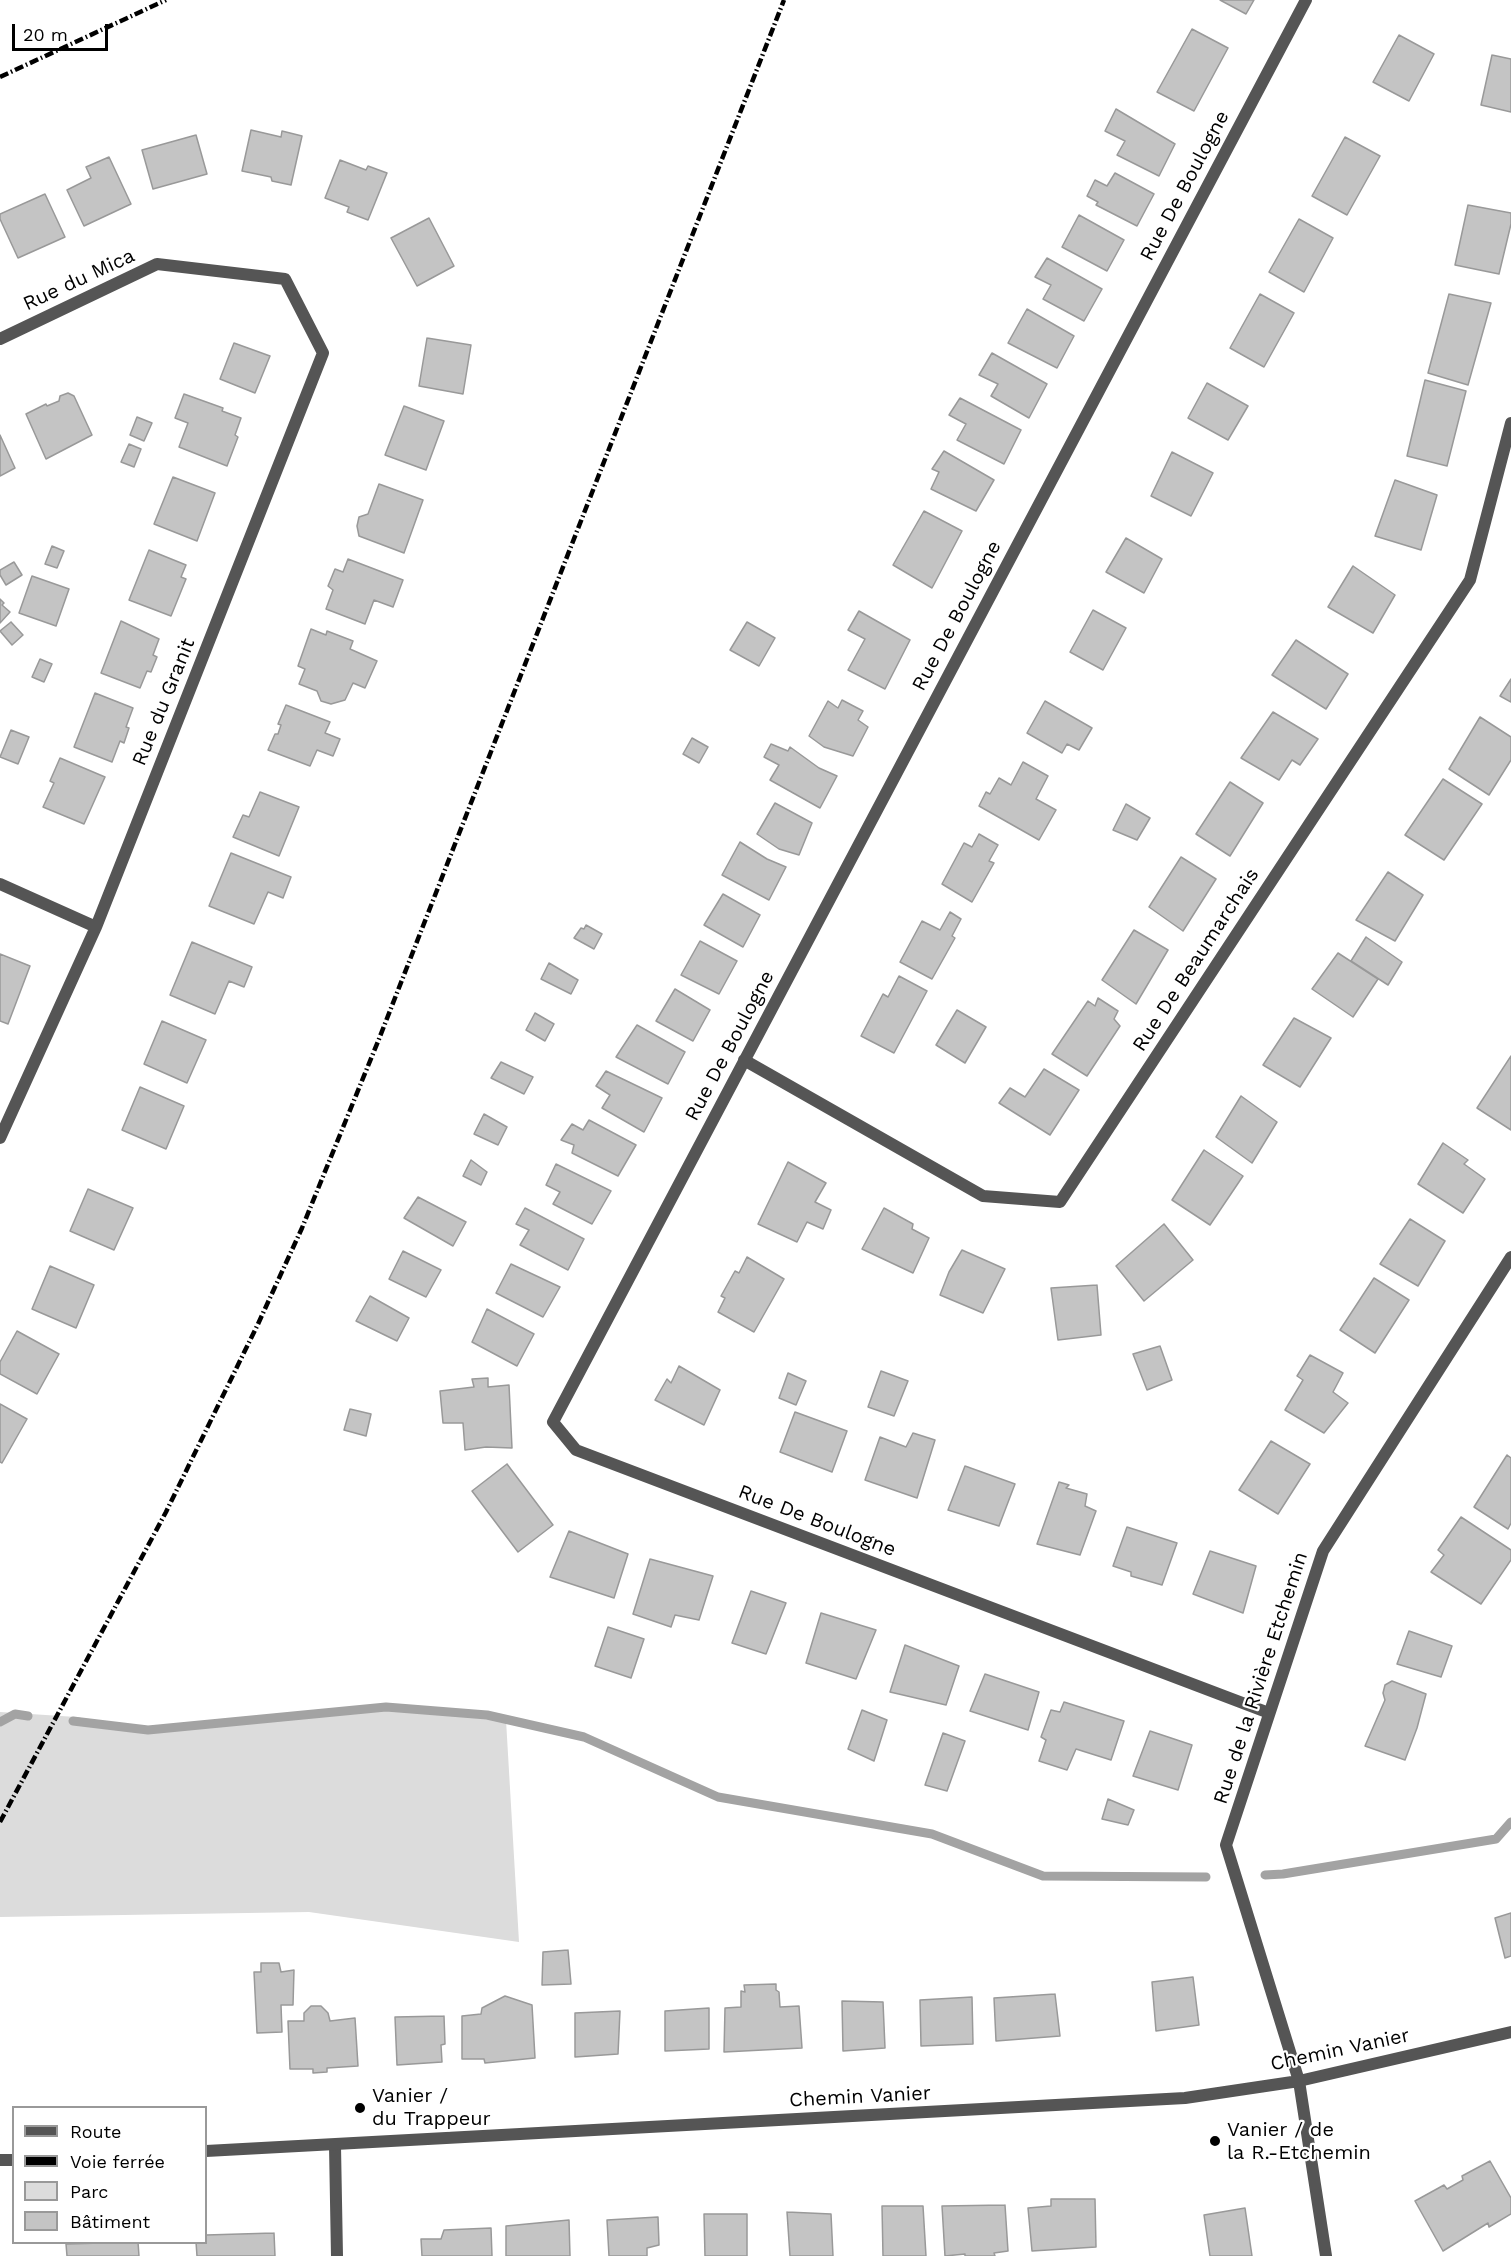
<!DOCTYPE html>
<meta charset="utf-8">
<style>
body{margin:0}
#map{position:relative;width:1511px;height:2256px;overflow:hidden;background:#fff;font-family:"Work Sans",sans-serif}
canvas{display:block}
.legend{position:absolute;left:12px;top:2106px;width:195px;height:138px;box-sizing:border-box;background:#fff;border:2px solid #999;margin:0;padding:8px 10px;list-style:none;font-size:18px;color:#000}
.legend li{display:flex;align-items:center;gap:12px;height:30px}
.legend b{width:30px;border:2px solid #999}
.scale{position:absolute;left:12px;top:24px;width:96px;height:27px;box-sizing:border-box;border:3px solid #000;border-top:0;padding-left:8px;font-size:18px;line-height:21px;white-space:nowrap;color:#000;-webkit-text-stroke:4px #fff;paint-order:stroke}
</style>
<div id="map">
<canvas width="1511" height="2256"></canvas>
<ul class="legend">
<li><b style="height:8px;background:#555"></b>Route</li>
<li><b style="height:8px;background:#000"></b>Voie ferrée</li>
<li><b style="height:16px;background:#dcdcdc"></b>Parc</li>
<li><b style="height:16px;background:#c4c4c4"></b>Bâtiment</li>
</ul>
<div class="scale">20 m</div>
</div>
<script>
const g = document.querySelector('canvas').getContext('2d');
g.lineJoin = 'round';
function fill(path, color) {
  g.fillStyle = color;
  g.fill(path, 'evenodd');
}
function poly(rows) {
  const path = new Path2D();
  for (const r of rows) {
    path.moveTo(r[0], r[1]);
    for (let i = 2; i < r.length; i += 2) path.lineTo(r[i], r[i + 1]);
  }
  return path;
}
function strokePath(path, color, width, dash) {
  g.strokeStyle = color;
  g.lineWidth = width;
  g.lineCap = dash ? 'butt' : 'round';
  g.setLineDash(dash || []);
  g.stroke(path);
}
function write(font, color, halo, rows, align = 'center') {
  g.font = font + ' "Work Sans",sans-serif';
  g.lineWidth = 4.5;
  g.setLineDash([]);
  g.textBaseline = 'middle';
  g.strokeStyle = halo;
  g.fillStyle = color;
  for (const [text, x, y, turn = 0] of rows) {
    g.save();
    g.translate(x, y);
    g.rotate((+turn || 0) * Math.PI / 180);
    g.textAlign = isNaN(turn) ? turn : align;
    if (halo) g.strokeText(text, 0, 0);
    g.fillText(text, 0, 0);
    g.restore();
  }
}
fill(poly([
 [386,1707,506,1720,519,1942,309,1912,0,1917,0,1712,76,1717,148,1730]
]), '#dcdcdc');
strokePath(poly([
 [73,1721,148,1730,386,1707,487,1715,584,1737,718,1797,932,1834,1043,1876,1206,1877],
 [0,1722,15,1714,28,1716],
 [1265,1875,1283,1874,1496,1839,1511,1822]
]), '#a3a3a3', 9);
const building = poly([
 [1220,0,1254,0,1246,14,1220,0],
 [1192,29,1228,48,1194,111,1157,92,1192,29],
 [1399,35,1434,54,1409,101,1373,82,1399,35],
 [1492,55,1511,59,1511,112,1481,105,1492,55],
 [1116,109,1175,144,1159,176,1117,155,1125,141,1105,131,1116,109],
 [251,130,281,137,282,131,302,136,291,185,272,181,271,177,242,171,251,130],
 [196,135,207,174,153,189,142,150,196,135],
 [1345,137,1380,156,1347,215,1312,196,1345,137],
 [109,157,131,204,84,226,67,190,91,178,86,167,109,157],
 [340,160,366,170,368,166,387,173,368,220,347,212,349,207,325,198,340,160],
 [1115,173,1154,194,1137,226,1096,205,1098,202,1087,196,1095,180,1107,186,1115,173],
 [45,194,65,237,18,258,0,219,0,214,45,194],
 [1468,205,1511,213,1511,224,1499,274,1455,265,1468,205],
 [1079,215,1124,240,1107,271,1062,247,1079,215],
 [429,218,454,266,417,286,391,238,429,218],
 [1299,219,1333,238,1304,292,1269,272,1299,219],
 [1047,258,1102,289,1084,321,1043,299,1051,285,1035,277,1047,258],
 [1260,294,1294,313,1264,367,1230,348,1260,294],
 [1449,294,1491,303,1468,385,1428,373,1449,294],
 [1027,309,1074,336,1057,368,1008,343,1027,309],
 [427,338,471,345,463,394,419,386,427,338],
 [234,343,270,356,255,393,220,379,234,343],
 [992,353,1047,384,1029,418,991,396,998,384,979,375,992,353],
 [1425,380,1466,391,1447,466,1407,456,1425,380],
 [1207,383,1248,406,1228,440,1188,418,1207,383],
 [68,393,74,396,92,435,46,459,26,414,46,404,47,406,59,401,60,396,68,393],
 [184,394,223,408,222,411,241,418,235,435,238,437,227,466,179,447,188,423,175,418,184,394],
 [960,398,1021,430,1004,464,957,440,966,424,949,415,960,398],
 [404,406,444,421,426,470,385,455,404,406],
 [137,417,152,423,144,441,130,435,137,417],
 [0,435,15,468,0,476,0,435],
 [129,444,141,449,134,467,121,462,129,444],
 [944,451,994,480,976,511,931,489,939,472,932,469,944,451],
 [1172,452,1213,473,1191,516,1151,496,1172,452],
 [173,477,215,493,197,541,154,524,173,477],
 [1395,480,1437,495,1421,550,1375,536,1395,480],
 [379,484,423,500,404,553,359,536,357,526,359,517,368,514,379,484],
 [924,511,962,531,932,588,893,565,924,511],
 [1126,538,1162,559,1144,593,1106,572,1126,538],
 [52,546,64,551,57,568,45,564,52,546],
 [149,550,186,565,181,577,186,579,171,616,129,600,149,550],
 [348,559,403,580,393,607,374,600,365,624,326,609,333,590,328,586,335,569,343,572,348,559],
 [14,562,22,575,6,585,0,575,0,570,14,562],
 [1353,566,1395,595,1373,633,1328,607,1353,566],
 [32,576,69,589,56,626,19,613,32,576],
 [0,599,4,603,2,605,10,612,0,623,0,599],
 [1093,610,1126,628,1103,670,1070,652,1093,610],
 [859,611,910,640,885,689,848,670,865,639,848,630,859,611],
 [121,621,159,639,153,655,157,657,151,672,147,671,140,688,101,673,121,621],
 [11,622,23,635,12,645,0,631,11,622],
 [747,622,775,638,759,666,730,650,747,622],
 [311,629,326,635,327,631,353,641,350,649,377,661,365,688,353,683,345,700,331,704,321,701,317,691,299,684,305,669,298,666,311,629],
 [1296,640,1348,674,1326,709,1272,675,1296,640],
 [40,659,52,664,44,682,32,677,40,659],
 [1511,679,1511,702,1500,696,1511,679],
 [95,693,133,708,126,727,129,728,124,743,120,741,112,762,74,747,95,693],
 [842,700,863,711,858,720,868,727,853,756,824,747,809,736,828,701,838,708,842,700],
 [1045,701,1092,728,1079,750,1067,744,1062,753,1027,733,1045,701],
 [286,705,330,722,325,733,340,739,333,756,317,750,310,766,268,750,275,734,278,734,281,725,278,724,286,705],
 [1273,712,1318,739,1300,765,1292,760,1279,780,1241,758,1273,712],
 [1480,717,1511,737,1511,760,1489,795,1449,769,1480,717],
 [11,730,29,737,18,764,0,757,11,730],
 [692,738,708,747,699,763,683,754,692,738],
 [771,744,788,751,790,747,819,768,837,776,820,808,770,780,779,765,764,757,771,744],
 [60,758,105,777,84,824,43,807,54,783,50,781,60,758],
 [1023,762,1048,776,1036,799,1056,810,1039,840,979,806,986,792,990,794,999,778,1011,785,1023,762],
 [1443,779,1482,804,1444,860,1405,835,1443,779],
 [1230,782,1263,803,1230,856,1196,834,1230,782],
 [260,792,299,807,279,856,233,837,243,815,249,817,260,792],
 [775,803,812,823,799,855,779,849,757,834,775,803],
 [1126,804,1150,818,1137,840,1113,830,1126,804],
 [979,834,998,845,989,861,994,863,972,902,942,884,964,843,972,847,979,834],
 [740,842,767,859,786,867,769,900,722,875,740,842],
 [231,853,291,877,283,898,268,892,254,924,209,906,231,853],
 [1181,857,1216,879,1183,931,1149,907,1181,857],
 [1388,872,1423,895,1395,941,1356,920,1388,872],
 [723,894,760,915,743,947,704,925,723,894],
 [950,912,961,919,952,936,955,938,932,979,900,962,922,921,940,930,950,912],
 [586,925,602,934,594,949,574,938,581,928,584,929,586,925],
 [1134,930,1168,950,1136,1004,1102,980,1134,930],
 [1366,937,1402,962,1388,985,1351,961,1366,937],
 [700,941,737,961,719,994,681,975,700,941],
 [192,942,252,967,244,987,229,981,215,1014,170,995,192,942],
 [1338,953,1378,979,1353,1017,1312,989,1338,953],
 [0,954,30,966,8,1024,0,1021,0,954],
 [549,963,578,980,571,994,541,979,549,963],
 [899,976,927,991,894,1053,861,1036,883,994,888,997,899,976],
 [675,989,710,1010,693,1041,656,1021,675,989],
 [1098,998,1118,1011,1114,1019,1120,1026,1087,1076,1052,1054,1088,1001,1095,1006,1098,998],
 [957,1010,986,1027,965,1063,936,1045,957,1010],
 [535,1013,554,1024,545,1041,526,1030,535,1013],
 [1294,1018,1331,1038,1300,1087,1263,1065,1294,1018],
 [162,1021,206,1040,187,1083,144,1064,162,1021],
 [637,1025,685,1052,668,1084,616,1057,637,1025],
 [1511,1056,1511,1130,1477,1108,1511,1056],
 [501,1062,533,1077,524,1094,491,1078,501,1062],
 [1044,1069,1079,1090,1050,1135,999,1103,1010,1088,1025,1097,1044,1069],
 [606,1071,662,1098,644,1132,602,1108,610,1095,596,1086,606,1071],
 [140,1087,184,1106,166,1149,122,1130,140,1087],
 [1241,1096,1277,1122,1252,1163,1216,1137,1241,1096],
 [484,1114,507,1127,498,1145,474,1134,484,1114],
 [589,1120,636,1145,618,1176,572,1153,574,1145,561,1140,572,1124,583,1130,589,1120],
 [1443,1143,1468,1160,1464,1164,1485,1179,1463,1213,1418,1184,1443,1143],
 [1204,1150,1243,1176,1210,1225,1172,1200,1204,1150],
 [471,1160,487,1172,481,1185,463,1176,471,1160],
 [788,1162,826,1183,815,1202,831,1210,823,1229,807,1222,797,1242,758,1224,788,1162],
 [556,1164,611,1191,592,1224,553,1204,560,1192,546,1185,556,1164],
 [88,1189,133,1208,114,1250,70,1231,88,1189],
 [418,1197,466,1222,453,1246,404,1218,418,1197],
 [525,1208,584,1239,568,1270,520,1245,529,1230,516,1224,525,1208],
 [884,1208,913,1224,912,1229,929,1238,913,1273,862,1249,884,1208],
 [1410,1219,1445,1241,1418,1286,1380,1264,1410,1219],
 [1164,1224,1193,1260,1144,1301,1116,1266,1164,1224],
 [962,1250,1005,1269,983,1313,940,1295,949,1272,962,1250],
 [403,1251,441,1270,426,1297,389,1279,403,1251],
 [747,1257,784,1279,754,1332,718,1312,725,1298,721,1296,735,1271,739,1273,747,1257],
 [511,1264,560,1287,543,1317,496,1293,511,1264],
 [50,1266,94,1285,76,1328,32,1309,50,1266],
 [1374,1278,1409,1300,1375,1353,1340,1330,1374,1278],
 [1097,1285,1101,1335,1058,1340,1051,1288,1097,1285],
 [370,1296,409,1318,397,1341,356,1321,370,1296],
 [487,1309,534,1334,517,1366,472,1342,487,1309],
 [17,1331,59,1354,37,1394,0,1374,0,1362,17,1331],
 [1160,1346,1172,1380,1147,1390,1133,1354,1160,1346],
 [1310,1355,1343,1373,1333,1392,1348,1403,1324,1433,1285,1410,1303,1380,1297,1376,1310,1355],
 [679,1366,720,1390,704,1425,655,1400,667,1379,671,1383,679,1366],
 [881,1371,908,1381,894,1416,868,1407,881,1371],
 [788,1373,806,1381,796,1405,779,1398,788,1373],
 [488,1378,488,1387,509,1385,512,1448,486,1447,465,1450,463,1423,443,1423,440,1391,474,1387,472,1379,488,1378],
 [0,1404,27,1419,2,1463,0,1462,0,1404],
 [350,1409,371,1414,366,1436,344,1430,350,1409],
 [795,1412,847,1431,832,1472,780,1452,795,1412],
 [913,1433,935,1440,917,1498,865,1480,880,1437,906,1447,913,1433],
 [1271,1441,1310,1464,1278,1514,1239,1490,1271,1441],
 [1507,1455,1511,1458,1511,1523,1508,1529,1474,1507,1507,1455],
 [507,1464,553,1525,518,1552,472,1491,507,1464],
 [965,1466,1015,1484,999,1526,948,1510,965,1466],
 [1059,1482,1069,1485,1066,1488,1087,1494,1085,1506,1096,1511,1080,1555,1037,1544,1059,1482],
 [1461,1517,1511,1550,1511,1560,1481,1604,1431,1572,1444,1555,1438,1550,1461,1517],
 [1127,1527,1177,1543,1162,1585,1131,1576,1131,1572,1113,1566,1127,1527],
 [569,1531,628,1554,614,1598,550,1577,569,1531],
 [1210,1551,1256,1566,1243,1613,1193,1594,1210,1551],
 [650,1559,713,1576,699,1620,675,1615,671,1627,633,1614,650,1559],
 [751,1591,786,1603,766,1654,732,1643,751,1591],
 [821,1613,876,1630,856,1679,806,1663,821,1613],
 [608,1627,644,1639,631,1678,595,1666,608,1627],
 [1409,1631,1452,1646,1441,1677,1397,1664,1409,1631],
 [905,1645,959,1666,946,1705,890,1692,905,1645],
 [985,1674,1039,1692,1028,1730,970,1711,985,1674],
 [1392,1681,1426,1694,1417,1728,1405,1760,1365,1746,1385,1700,1383,1693,1385,1685,1392,1681],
 [1064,1702,1124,1721,1111,1760,1076,1749,1067,1770,1039,1761,1046,1740,1041,1737,1051,1710,1060,1712,1064,1702],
 [862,1710,887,1720,874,1761,848,1749,862,1710],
 [1150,1731,1192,1745,1178,1790,1133,1776,1150,1731],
 [943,1733,965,1741,947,1791,925,1785,943,1733],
 [1108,1799,1134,1810,1128,1825,1102,1819,1108,1799],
 [1511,1913,1511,1956,1505,1958,1495,1918,1511,1913],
 [568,1950,571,1984,542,1985,543,1952,568,1950],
 [261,1963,279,1963,281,1972,294,1970,293,2005,281,2005,282,2032,257,2033,254,1972,261,1972,261,1963],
 [1193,1977,1199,2025,1156,2031,1152,1982,1193,1977],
 [776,1984,776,1990,779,1992,780,2007,799,2006,802,2048,724,2052,725,2008,741,2007,741,1991,745,1992,744,1985,776,1984],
 [1055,1994,1060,2036,996,2041,994,1998,1055,1994],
 [505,1996,532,2005,535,2058,485,2063,484,2059,462,2059,462,2016,481,2014,482,2008,505,1996],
 [972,1997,973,2044,921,2046,920,2000,972,1997],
 [842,2001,883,2002,885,2048,843,2051,842,2001],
 [311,2006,321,2006,328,2013,330,2021,355,2018,358,2066,327,2068,327,2072,313,2073,313,2069,290,2069,288,2021,304,2021,304,2013,311,2006],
 [709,2008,709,2049,665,2051,665,2011,709,2008],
 [620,2011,618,2054,575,2057,575,2013,620,2011],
 [444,2016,445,2044,441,2045,442,2062,397,2065,395,2017,444,2016],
 [1490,2161,1511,2198,1511,2214,1489,2227,1488,2223,1443,2251,1415,2201,1444,2185,1447,2189,1463,2180,1462,2176,1490,2161],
 [1051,2199,1095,2199,1096,2247,1032,2251,1028,2208,1051,2206,1051,2199],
 [1005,2205,1008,2251,994,2253,995,2256,965,2256,965,2254,945,2256,942,2206,1005,2205],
 [882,2206,923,2206,926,2256,883,2256,882,2206],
 [1245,2208,1252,2256,1210,2256,1204,2215,1245,2208],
 [787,2212,831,2214,833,2256,790,2256,787,2212],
 [704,2214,747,2214,747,2256,705,2256,704,2214],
 [658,2217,659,2245,647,2248,647,2256,609,2256,607,2220,658,2217],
 [569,2220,570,2256,506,2256,506,2226,569,2220],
 [491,2228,492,2256,422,2256,421,2239,441,2239,444,2230,491,2228],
 [274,2233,275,2256,197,2256,196,2242,206,2242,206,2235,274,2233],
 [138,2242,139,2256,67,2256,66,2244,138,2242]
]);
fill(building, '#c4c4c4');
strokePath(building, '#999', 1.5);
strokePath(poly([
 [0,339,157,264,285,279,323,353,96,927,0,1138],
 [0,884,96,927],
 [744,1060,983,1196,1060,1202,1470,580,1511,423],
 [1269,1713,576,1450,553,1422,1306,0],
 [335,2146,337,2256]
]), '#555', 12);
strokePath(poly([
 [206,2151,1185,2098,1299,2081,1511,2032],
 [0,2160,14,2160],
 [1326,2256,1299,2081,1226,1845,1323,1551,1511,1257]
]), '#555', 12);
strokePath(poly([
 [0,77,166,0],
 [0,1822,166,1512,258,1324,302,1228,379,1039,784,0]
]), '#000', 4.5, [9, 3, 1.5, 3]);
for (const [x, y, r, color] of [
 [360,2108,6,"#000"],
 [1215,2141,6,"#000"]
]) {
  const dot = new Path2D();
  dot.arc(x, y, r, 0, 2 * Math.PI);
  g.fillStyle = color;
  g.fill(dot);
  strokePath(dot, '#fff', 2);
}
write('20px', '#000', '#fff', [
 ["Rue De Boulogne",1185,186,-62],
 ["Rue du Mica",79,280,-25],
 ["Rue De Boulogne",957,616,-62],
 ["Rue du Granit",164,702,-68],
 ["Rue De Beaumarchais",1196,960,-57],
 ["Rue De Boulogne",730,1046,-62],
 ["Rue De Boulogne",817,1521,21],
 ["Rue de la Rivière Etchemin",1261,1678,-72],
 ["Chemin Vanier",1340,2050,-12],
 ["Chemin Vanier",860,2097,-3]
]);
write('20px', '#000', '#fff', [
 ["Vanier /",372,2096],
 ["du Trappeur",372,2119],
 ["Vanier / de",1227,2130],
 ["la R.-Etchemin",1227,2153]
], 'left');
</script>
